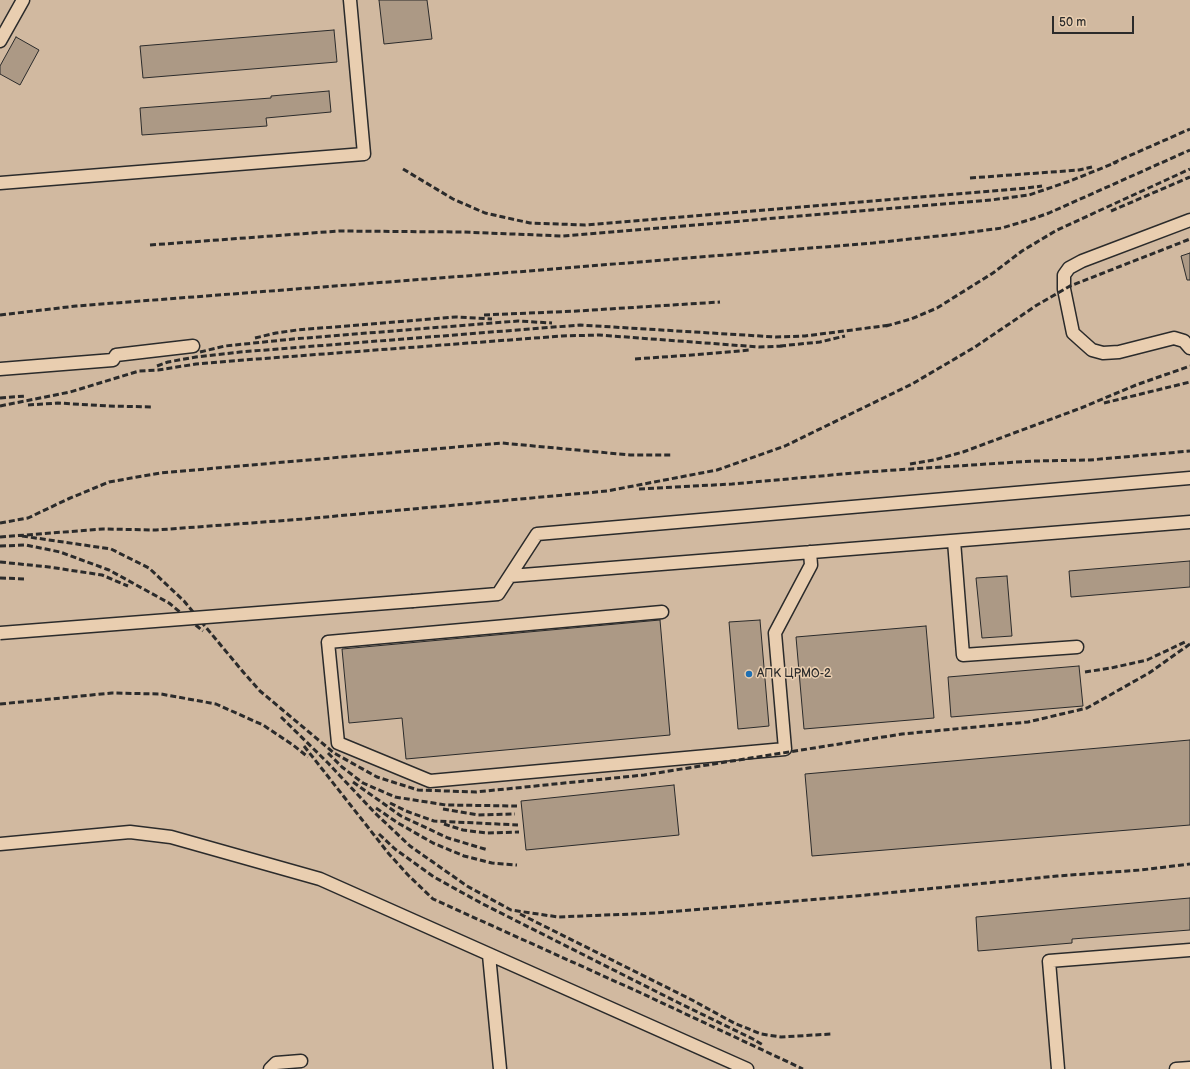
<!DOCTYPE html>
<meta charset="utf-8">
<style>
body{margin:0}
#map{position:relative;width:1190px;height:1069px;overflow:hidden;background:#e1c7ab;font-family:"Balsamiq Sans",sans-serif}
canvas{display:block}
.scale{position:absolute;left:1052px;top:16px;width:82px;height:18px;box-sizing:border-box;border:2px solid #2b2b2b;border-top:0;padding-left:5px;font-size:12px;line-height:14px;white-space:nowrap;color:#2b2b2b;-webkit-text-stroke:3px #e9ceb0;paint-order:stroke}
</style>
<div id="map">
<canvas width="1190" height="1069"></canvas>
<div class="scale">50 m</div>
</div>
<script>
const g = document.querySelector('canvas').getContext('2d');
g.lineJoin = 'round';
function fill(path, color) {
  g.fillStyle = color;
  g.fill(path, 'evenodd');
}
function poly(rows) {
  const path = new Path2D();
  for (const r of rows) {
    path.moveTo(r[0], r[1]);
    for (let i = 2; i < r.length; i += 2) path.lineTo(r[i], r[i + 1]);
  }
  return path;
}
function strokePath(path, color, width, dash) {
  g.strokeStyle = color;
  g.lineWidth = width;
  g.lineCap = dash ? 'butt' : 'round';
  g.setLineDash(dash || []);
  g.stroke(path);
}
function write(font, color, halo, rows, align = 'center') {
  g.font = font + ' "Balsamiq Sans",sans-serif';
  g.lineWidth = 3;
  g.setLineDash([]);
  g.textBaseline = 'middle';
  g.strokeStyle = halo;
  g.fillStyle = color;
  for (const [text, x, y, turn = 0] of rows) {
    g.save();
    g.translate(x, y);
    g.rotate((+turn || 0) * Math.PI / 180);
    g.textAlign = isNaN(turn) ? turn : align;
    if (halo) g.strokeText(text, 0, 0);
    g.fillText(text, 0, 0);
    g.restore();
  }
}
fill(poly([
 [0,0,1190,0,1190,1069,0,1069]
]), '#d1b9a0');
const building = poly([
 [379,0,427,0,432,39,384,44,379,0],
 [334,30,337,62,143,78,140,46,334,30],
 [16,37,39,50,20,85,0,74,0,66,16,37],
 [329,91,331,112,266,118,267,126,142,135,140,108,271,98,271,96,329,91],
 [1190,253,1190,280,1187,280,1181,256,1190,253],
 [1190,561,1190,587,1071,597,1069,571,1190,561],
 [1007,576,1012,636,982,638,976,578,1007,576],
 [660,620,670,735,406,759,402,718,349,723,342,649,660,620],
 [760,620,769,726,738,729,729,622,760,620],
 [926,626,934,718,804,729,796,637,926,626],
 [1079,666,1083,706,951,717,948,677,1079,666],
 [1190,740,1190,825,812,856,805,774,1190,740],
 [674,785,679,835,526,850,521,801,674,785],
 [1190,898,1190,930,1072,939,1072,943,978,951,976,917,1190,898]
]);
fill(building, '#ac9985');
strokePath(building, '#2b2b2b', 1);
const minor = poly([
 [0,41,23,0],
 [0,183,364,154,350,0],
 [1190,220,1082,261,1069,268,1064,275,1064,289,1073,333,1083,342,1092,350,1103,353,1119,352,1174,338,1184,341,1190,348],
 [0,369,113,360,116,355,193,346],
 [954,541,963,655,1077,647],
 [510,576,1190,522],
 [413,601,498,594,537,534,1190,478],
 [662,612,328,642,338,743,430,781,785,749,775,633,811,565,810,552],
 [0,844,130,832,171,837,320,879,747,1069],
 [489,955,500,1069],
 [270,1069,276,1063,301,1061],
 [1058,1069,1049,961,1190,950],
 [1176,1069,1190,1068]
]);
strokePath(minor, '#2b2b2b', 15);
strokePath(minor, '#e9ceb0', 12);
strokePath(poly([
 [1113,163,1190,129],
 [403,169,453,199,485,213,530,223,585,225,1027,188,1042,186],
 [970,178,1079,170,1092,167],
 [1111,211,1190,177],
 [150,245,339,231,462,232,563,236,991,200,1029,195,1070,181,1117,162],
 [0,315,76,306,491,274,873,243,957,234,1002,228,1032,219,1049,213,1190,150],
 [484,315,577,311,720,302],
 [886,326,911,319,937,308,993,273,1022,251,1057,230,1190,169],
 [255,338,276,333,297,330,456,317,492,319],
 [780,346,820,342,845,336],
 [200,352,225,346,293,339,518,321,552,323],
 [635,359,692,355,750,350],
 [157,366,168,362,196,357,240,352,580,325,776,337,805,336,891,325],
 [0,398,26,396],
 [1104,403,1190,382],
 [28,405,58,403,108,406,153,407],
 [0,406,70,392,139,371,158,370,196,364,257,359,562,336,599,335,759,347,786,346],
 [910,464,934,460,963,452,1081,408,1136,385,1190,366],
 [639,489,732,484,865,472,1033,461,1090,460,1190,451],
 [0,523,28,518,68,499,109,482,160,473,502,443,630,455,673,455],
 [22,536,111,549,149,568,184,601,244,673,260,691,334,753,377,777,418,790,476,792,644,775,902,734,1028,722,1087,708,1149,673,1190,644],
 [0,537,103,529,156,530,304,519,607,491,717,470,785,446,912,384,975,347,1037,305,1070,286,1190,239],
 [0,546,26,545,60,552,109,570,169,603,203,631],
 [0,562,49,567,102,575,128,586],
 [0,578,27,579],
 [1085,672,1111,668,1147,660,1187,641],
 [0,704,112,693,161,694,216,704,263,725,293,745,308,757],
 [281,717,328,763,375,813,410,846,467,886,511,910,558,917,656,913,866,895,1057,876,1141,870,1190,864],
 [304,746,389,854,408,875,433,899,641,993,803,1069],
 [328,753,342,767,363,783,395,797,446,805,517,806],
 [353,782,401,816,448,838,488,850],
 [390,803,406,811,434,821,518,825],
 [376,808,398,823,433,843,464,856,492,863,517,865],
 [443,809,478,815,515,814],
 [444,824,463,830,486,833,519,832],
 [379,834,395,849,434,877,481,903,679,1003,753,1039,763,1045],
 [520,914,692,1000,734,1023,761,1034,781,1037,831,1034]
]), '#2b2b2b', 3, [6, 3]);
const minorBridge = poly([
 [0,633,413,601]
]);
strokePath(minorBridge, '#2b2b2b', 15, []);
strokePath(minorBridge, '#e9ceb0', 12);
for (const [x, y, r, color] of [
 [749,674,4,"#1f6fb2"]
]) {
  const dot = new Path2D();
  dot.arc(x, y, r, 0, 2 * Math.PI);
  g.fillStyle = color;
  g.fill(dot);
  strokePath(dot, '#e9ceb0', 1.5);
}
write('12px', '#2b2b2b', '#e9ceb0', [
 ["АПК ЦРМО-2",757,674]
], 'left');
</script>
